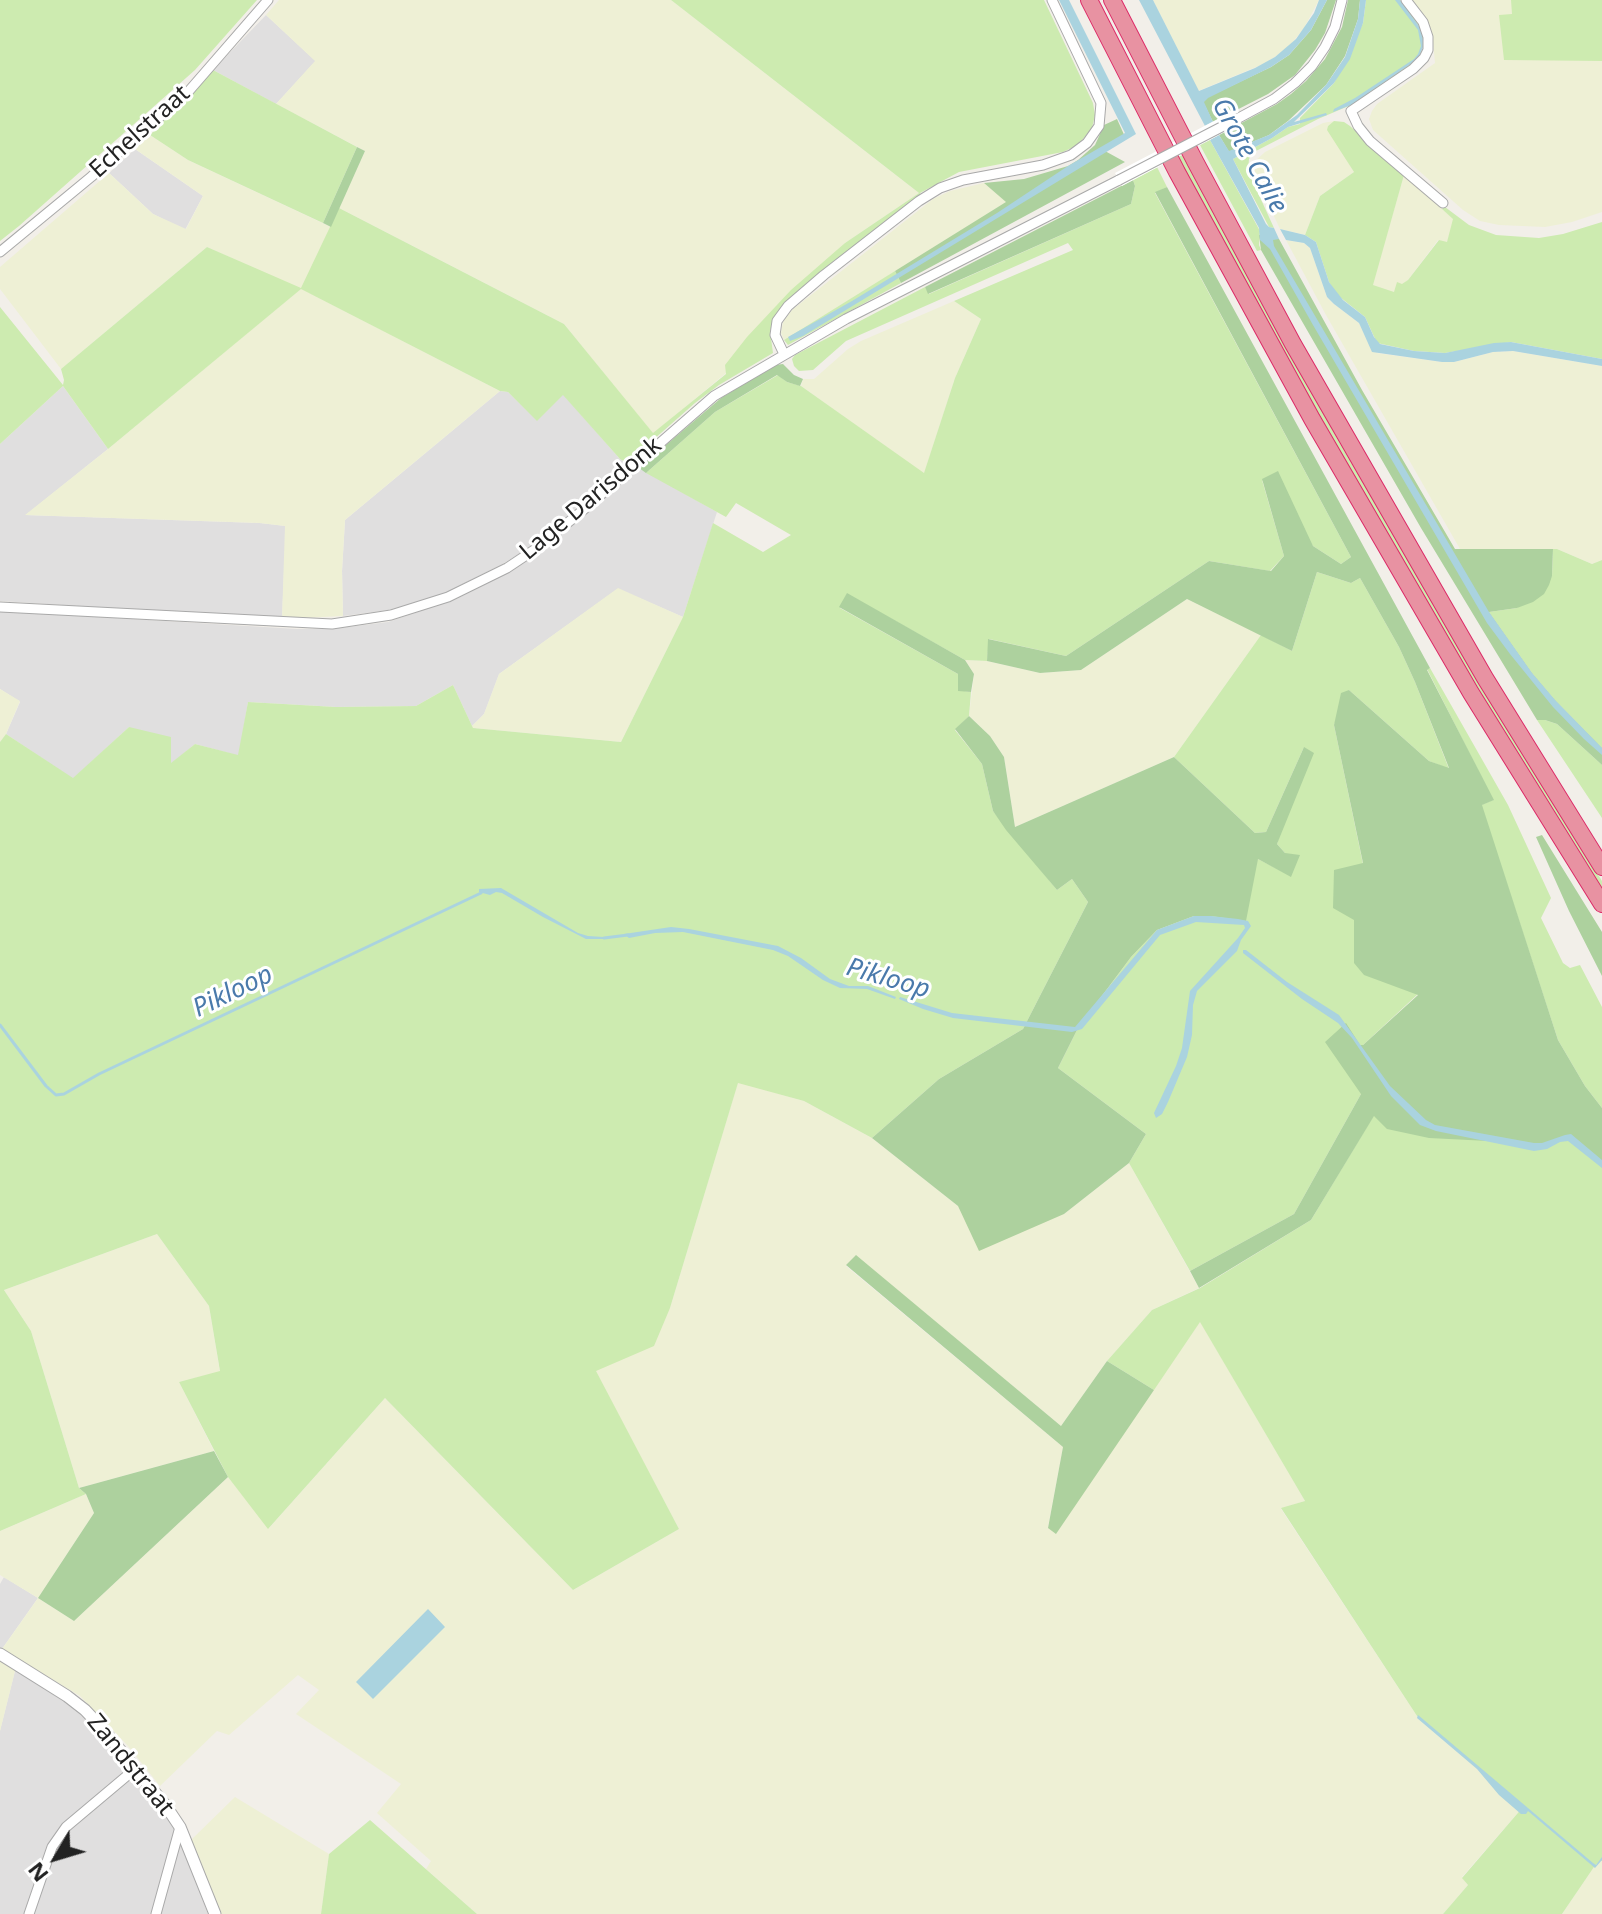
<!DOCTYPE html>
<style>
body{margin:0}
#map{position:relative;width:1602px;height:1914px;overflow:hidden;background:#f2efe9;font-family:"Noto Sans",sans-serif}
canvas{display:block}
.north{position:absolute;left:16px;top:1818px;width:80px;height:80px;-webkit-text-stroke:6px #fff;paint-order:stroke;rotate:232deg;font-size:22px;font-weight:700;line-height:32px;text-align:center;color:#222}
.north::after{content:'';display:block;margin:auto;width:28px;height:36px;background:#222;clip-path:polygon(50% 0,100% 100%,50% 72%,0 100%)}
</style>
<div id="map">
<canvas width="1602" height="1914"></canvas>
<div class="north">N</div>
</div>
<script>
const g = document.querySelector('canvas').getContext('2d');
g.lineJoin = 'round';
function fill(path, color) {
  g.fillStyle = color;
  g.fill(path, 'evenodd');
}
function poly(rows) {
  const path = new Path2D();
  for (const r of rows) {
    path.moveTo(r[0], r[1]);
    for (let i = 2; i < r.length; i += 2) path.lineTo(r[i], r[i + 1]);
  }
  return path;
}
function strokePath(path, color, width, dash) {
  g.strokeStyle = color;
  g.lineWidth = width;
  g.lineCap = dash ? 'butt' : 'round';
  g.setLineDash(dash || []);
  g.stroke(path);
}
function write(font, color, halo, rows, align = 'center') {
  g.font = font + ' "Noto Sans",sans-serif';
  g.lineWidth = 6;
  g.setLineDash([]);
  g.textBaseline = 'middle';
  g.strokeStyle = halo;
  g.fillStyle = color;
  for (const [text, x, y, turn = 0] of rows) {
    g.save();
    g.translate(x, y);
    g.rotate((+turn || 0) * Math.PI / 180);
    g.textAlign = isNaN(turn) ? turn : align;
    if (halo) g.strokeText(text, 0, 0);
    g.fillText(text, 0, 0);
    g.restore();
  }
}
fill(poly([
 [266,15,316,61,276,104,213,70],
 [135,149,203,196,185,230,153,214,109,173],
 [63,386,108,449,26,515,260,523,286,526,282,619,0,601,0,444],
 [500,391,508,392,537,420,563,394,620,459,627,463,553,529,532,546,501,565,451,590,430,599,389,610,343,616,342,571,345,520],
 [639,468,717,512,683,617,618,589,499,674,484,714,472,726,453,685,416,706,336,707,248,702,239,756,195,744,171,764,129,727,73,779,6,734,20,702,0,689,0,611,297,629,339,628,388,622,456,599,509,572,561,534],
 [4,1577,38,1598,2,1649,0,1648,0,1584],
 [16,1667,75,1706,104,1734,175,1824,208,1914,0,1914,0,1731]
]), '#e0dfdf');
fill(poly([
 [279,0,671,0,919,193,845,243,726,373,653,434,564,324,339,208,365,151,276,104,315,61,266,15],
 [1153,0,1319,0,1304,28,1288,48,1266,63,1198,91],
 [1412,0,1602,0,1602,212,1572,222,1545,227,1499,225,1480,221,1463,210,1373,130,1369,119,1372,111,1377,104,1435,63,1433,42,1429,25],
 [1334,121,1328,126,1354,172,1320,196,1305,235,1280,229,1255,176,1254,162,1265,152,1323,123],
 [150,135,188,160,331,227,302,289,500,391,345,520,342,571,343,616,282,619,285,526,260,523,25,515,108,449,300,289,207,247,61,369,0,289,0,267,109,173,153,214,186,229,203,196,135,149],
 [1404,175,1454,219,1447,243,1438,240,1408,280,1394,293,1372,285],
 [984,183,1007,202,784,340,781,333,783,322,792,310,933,199,950,191],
 [1286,240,1304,243,1310,248,1327,297,1334,304,1359,323,1366,338,1377,353,1442,362,1454,362,1493,352,1513,351,1602,366,1602,560,1592,564,1557,549,1460,549,1326,315],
 [954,301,981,319,955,378,924,474,801,386,803,379,814,379,848,349,861,341],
 [618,588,683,617,621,742,473,728,472,726,484,714,499,674],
 [1187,599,1261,635,1174,757,1015,827,1004,757,990,736,969,716,974,674,965,660,987,661,1040,673,1081,670],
 [0,689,20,701,6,734,0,742],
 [738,1082,804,1101,872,1138,958,1206,1064,1214,1129,1163,1199,1288,1152,1310,1107,1361,1061,1426,856,1256,846,1266,1063,1447,1048,1527,1056,1533,1200,1321,1305,1501,1281,1509,1417,1716,1523,1807,1462,1877,1468,1885,1443,1914,477,1914,426,1869,431,1861,377,1813,401,1784,296,1714,319,1690,298,1675,229,1735,217,1731,160,1786,128,1746,80,1696,2,1649,38,1598,0,1575,0,1531,86,1494,94,1513,38,1598,74,1621,228,1477,269,1528,385,1398,573,1590,679,1529,595,1371,670,1308],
 [157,1234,209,1306,220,1372,179,1382,214,1451,79,1488,31,1331,4,1290],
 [0,1657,16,1667,0,1731],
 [235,1797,329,1854,321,1914,218,1914,191,1848,192,1839],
 [1600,1860,1602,1861,1602,1914,1562,1914,1594,1867]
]), '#eef0d5');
fill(poly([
 [0,0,257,0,195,70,19,226,0,241],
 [671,0,1044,0,1093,103,1095,115,1092,128,1078,145,1063,152,959,172,920,193,921,196,850,249,791,300,775,317,770,331,773,353,719,385,695,403,627,463,620,459,563,395,537,421,508,392,500,391,301,289,108,449,63,386,0,444,0,307,63,385,64,380,61,369,207,247,301,288,339,208,564,324,653,433,726,374,725,365,747,337,791,290,845,243,919,193],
 [1366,0,1400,0,1417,22,1423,37,1421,52,1410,65,1351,105,1318,119,1254,152,1249,159,1248,171,1274,228,1269,227,1233,159,1272,138,1288,127,1300,124,1300,118,1334,83,1363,23],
 [1511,0,1602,0,1602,61,1504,60,1499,15,1512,14],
 [213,70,357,147,323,223,188,160,150,135],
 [1334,121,1344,122,1350,126,1404,175,1373,285,1394,292,1397,282,1402,284,1408,280,1439,240,1447,242,1453,219,1442,209,1445,207,1469,225,1496,235,1539,238,1563,234,1602,222,1602,359,1511,342,1445,353,1414,351,1377,343,1365,317,1336,294,1329,282,1316,242,1305,235,1320,196,1354,172,1327,130,1328,126],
 [1210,140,1260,231,1259,245,1261,250,1257,251,1200,145],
 [1183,155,1339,442,1524,756,1602,881,1602,890,1520,759,1335,445,1178,157],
 [1157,167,1167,187,1155,193,1351,557,1341,564,1313,546,1262,480,1284,556,1270,571,1209,561,1066,656,989,639,987,661,965,660,847,594,840,608,958,674,958,690,971,692,969,716,955,730,982,764,993,811,1057,890,1072,879,1088,902,1023,1029,939,1079,872,1138,804,1101,738,1083,670,1308,654,1346,596,1371,679,1529,573,1590,385,1398,268,1529,228,1477,179,1382,220,1371,209,1306,157,1234,4,1290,31,1331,79,1488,86,1494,0,1531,0,742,6,734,73,778,129,727,171,737,171,763,195,744,238,755,248,702,336,707,416,706,453,685,473,728,621,742,683,617,713,523,763,552,791,535,736,503,726,517,646,473,715,412,778,375,787,382,801,386,924,473,955,378,981,319,954,301,1073,250,1068,243,846,341,813,370,799,371,794,366,792,359,795,355,925,287,929,294,1131,204,1135,186,1133,180],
 [895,271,901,283,788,345,784,340],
 [1553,549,1557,549,1592,564,1602,560,1602,748,1555,700,1532,673,1489,612,1517,608,1552,576],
 [1317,572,1351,583,1360,578,1399,647,1415,682,1449,769,1429,761,1349,690,1334,725,1363,864,1354,920,1354,962,1418,994,1363,1045,1360,1046,1361,1094,1294,1214,1190,1271,1129,1163,1146,1134,1058,1068,1078,1028,1131,957,1157,930,1194,916,1258,859,1291,876,1285,853,1277,844,1304,747,1266,832,1255,833,1174,757,1261,635,1292,651],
 [1430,668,1508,805,1551,898,1541,918,1563,963,1570,968,1580,965,1602,1007,1602,1108,1585,1086,1558,1040,1481,805,1493,800,1427,669],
 [1537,720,1545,720,1557,724,1602,765,1602,818],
 [1374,1115,1565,1137,1602,1164,1602,1861,1600,1861,1594,1867,1562,1914,1443,1914,1468,1885,1462,1878,1523,1807,1417,1716,1281,1508,1305,1501,1200,1322,1154,1390,1107,1361,1152,1310,1200,1288,1311,1220],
 [370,1820,477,1914,321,1914,329,1854]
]), '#cdebb0');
fill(poly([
 [1327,0,1336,0,1325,33,1315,50,1295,75,1268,94,1213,122,1203,102,1208,97,1271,67,1289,55,1311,30],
 [1348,0,1360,0,1358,19,1345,56,1326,85,1288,121,1269,135,1229,152,1219,135,1277,104,1291,94,1306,81,1325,59,1342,27],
 [1117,119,1126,139,1105,151,1125,162,901,283,895,271,1006,202,984,183,1024,179,1068,166,1078,160,1095,145,1104,125],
 [357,147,365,151,331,227,323,223],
 [1133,180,1135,186,1131,204,928,294,925,287],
 [1167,187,1430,668,1427,670,1494,800,1482,805,1558,1040,1585,1086,1602,1108,1602,1164,1565,1137,1548,1144,1429,1138,1387,1129,1374,1116,1311,1220,1199,1288,1190,1271,1294,1214,1361,1094,1325,1042,1346,1023,1360,1045,1363,1045,1418,995,1364,975,1354,963,1354,920,1333,908,1334,870,1363,863,1334,725,1341,693,1349,690,1429,761,1449,768,1415,682,1399,647,1360,578,1351,583,1317,572,1292,651,1187,599,1081,670,1040,673,987,661,988,639,1066,656,1209,561,1271,571,1284,556,1262,479,1278,471,1313,546,1341,564,1351,557,1155,192],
 [1259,235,1279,239,1362,390,1455,549,1553,549,1552,576,1549,585,1544,594,1533,602,1517,608,1489,612,1532,673,1555,700,1602,748,1602,765,1557,724,1545,720,1537,720,1421,528,1288,297,1261,250],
 [783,364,794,375,803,379,800,386,787,382,777,375,715,412,646,473,639,468,721,398,775,365],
 [847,593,965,660,974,674,971,692,958,691,958,674,839,607],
 [969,716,990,736,1004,757,1015,827,1174,757,1255,833,1266,832,1304,747,1314,753,1277,844,1285,853,1300,855,1291,877,1258,859,1246,921,1211,916,1194,916,1157,930,1131,957,1078,1028,1058,1068,1146,1134,1129,1163,1064,1214,979,1251,958,1206,872,1138,939,1079,1023,1029,1088,902,1072,879,1057,890,1006,830,993,811,982,764,955,729],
 [1542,835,1602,932,1602,976,1569,911,1536,837],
 [856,1255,1061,1426,1107,1361,1154,1390,1056,1534,1048,1528,1063,1447,846,1265],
 [214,1451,228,1477,74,1621,38,1598,94,1513,86,1494,79,1488]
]), '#add19e');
fill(poly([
 [1059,0,1069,0,1136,134,803,336,790,341,788,337,852,301,997,213,1068,166,1125,133],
 [1139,0,1153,0,1199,91,1255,68,1275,57,1296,39,1314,13,1319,0,1327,0,1311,30,1289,55,1271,67,1208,98,1204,102,1213,122,1205,126],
 [1360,0,1366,0,1363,23,1350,59,1334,83,1294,122,1326,113,1327,115,1288,127,1272,138,1233,159,1266,224,1269,227,1274,228,1279,239,1273,240,1274,246,1489,612,1532,673,1555,700,1602,748,1602,755,1584,739,1553,707,1510,654,1487,623,1313,325,1270,249,1260,240,1259,228,1210,140,1219,135,1229,151,1269,135,1297,115,1326,85,1345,57,1358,19],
 [1395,0,1400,0,1421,29,1424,45,1418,59,1351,105,1333,112,1334,109,1355,98,1414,59,1418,54,1421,46,1418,30],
 [1280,229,1305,235,1316,242,1329,282,1343,300,1365,317,1374,337,1380,344,1414,351,1445,353,1494,343,1511,342,1602,359,1602,366,1513,351,1493,352,1454,362,1442,362,1372,352,1359,323,1334,304,1327,297,1310,248,1304,243,1286,240],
 [501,888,578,933,588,936,604,937,605,939,586,939,543,917,502,893,496,892,490,895,479,892,479,889],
 [1194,916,1211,916,1238,919,1248,921,1251,926,1241,940,1237,951,1197,991,1193,1005,1192,1035,1187,1057,1168,1102,1162,1114,1156,1118,1154,1113,1176,1066,1182,1048,1190,991,1238,938,1245,928,1244,925,1196,922,1160,935,1082,1029,1072,1032,953,1018,923,1009,899,999,900,997,952,1013,1075,1027,1157,930],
 [671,927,689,929,778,946,801,958,830,979,849,986,868,986,896,997,895,999,867,989,840,988,823,980,788,956,773,950,683,932,655,933,629,938,624,934],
 [1243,950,1246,950,1287,982,1339,1015,1390,1086,1426,1120,1435,1125,1534,1143,1542,1143,1565,1135,1571,1134,1602,1160,1602,1168,1568,1141,1560,1142,1547,1149,1534,1151,1436,1131,1420,1125,1391,1096,1352,1038,1338,1023,1302,999,1243,953],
 [428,1609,445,1627,373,1699,356,1682],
 [1418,1715,1593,1863,1596,1865,1602,1857,1602,1860,1595,1868,1528,1811,1526,1814,1521,1814,1499,1795,1477,1769,1417,1718]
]), '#aad3df');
fill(poly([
 [1231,112,1238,125,1122,186,1115,173]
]), '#fff');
strokePath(poly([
 [604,938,628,935],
 [0,1025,46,1086,56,1095,64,1094,99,1074,481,893]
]), '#aad3df', 3);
const minor = poly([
 [1406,0,1423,22,1428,37,1428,50,1424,58,1413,69,1351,111,1358,126,1370,141,1443,203],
 [1235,120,1274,99,1295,83,1312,66,1325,47,1335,27,1342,0],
 [0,252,91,177,188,92,268,0],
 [784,354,775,335,777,321,788,306,824,275,919,201,940,188,963,180,1043,165,1071,155,1087,143,1099,126,1101,103,1052,0],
 [0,607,332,624,391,615,448,597,507,568,537,548,582,511,714,396,846,319,1119,180],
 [29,1914,52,1847,66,1827,135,1769],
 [156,1914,180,1827]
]);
const tertiary = poly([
 [0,1654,67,1696,85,1710,103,1729,166,1806,180,1827,215,1914]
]);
const motorway = poly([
 [1089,0,1177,172,1312,419,1471,693,1602,904],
 [1112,0,1196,163,1293,344,1485,678,1602,867]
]);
strokePath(minor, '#a9a9a9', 11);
strokePath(tertiary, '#a9a9a9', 13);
strokePath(motorway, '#dc2a67', 18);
strokePath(minor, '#fff', 9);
strokePath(tertiary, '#fff', 11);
strokePath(motorway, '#e892a2', 16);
const minorBridge = poly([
 [1119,180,1235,120]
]);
strokePath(minorBridge, '#a9a9a9', 11, []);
strokePath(minorBridge, '#fff', 9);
write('24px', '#222', '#fff', [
 ["Echelstraat",140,132,-42],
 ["Lage Darisdonk",591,499,-40],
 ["Zandstraat",130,1765,51]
]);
write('italic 26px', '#4a7aab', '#fff', [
 ["Grote Calie",1249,156,61],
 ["Pikloop",888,979,16],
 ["Pikloop",233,992,-26]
]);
</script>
